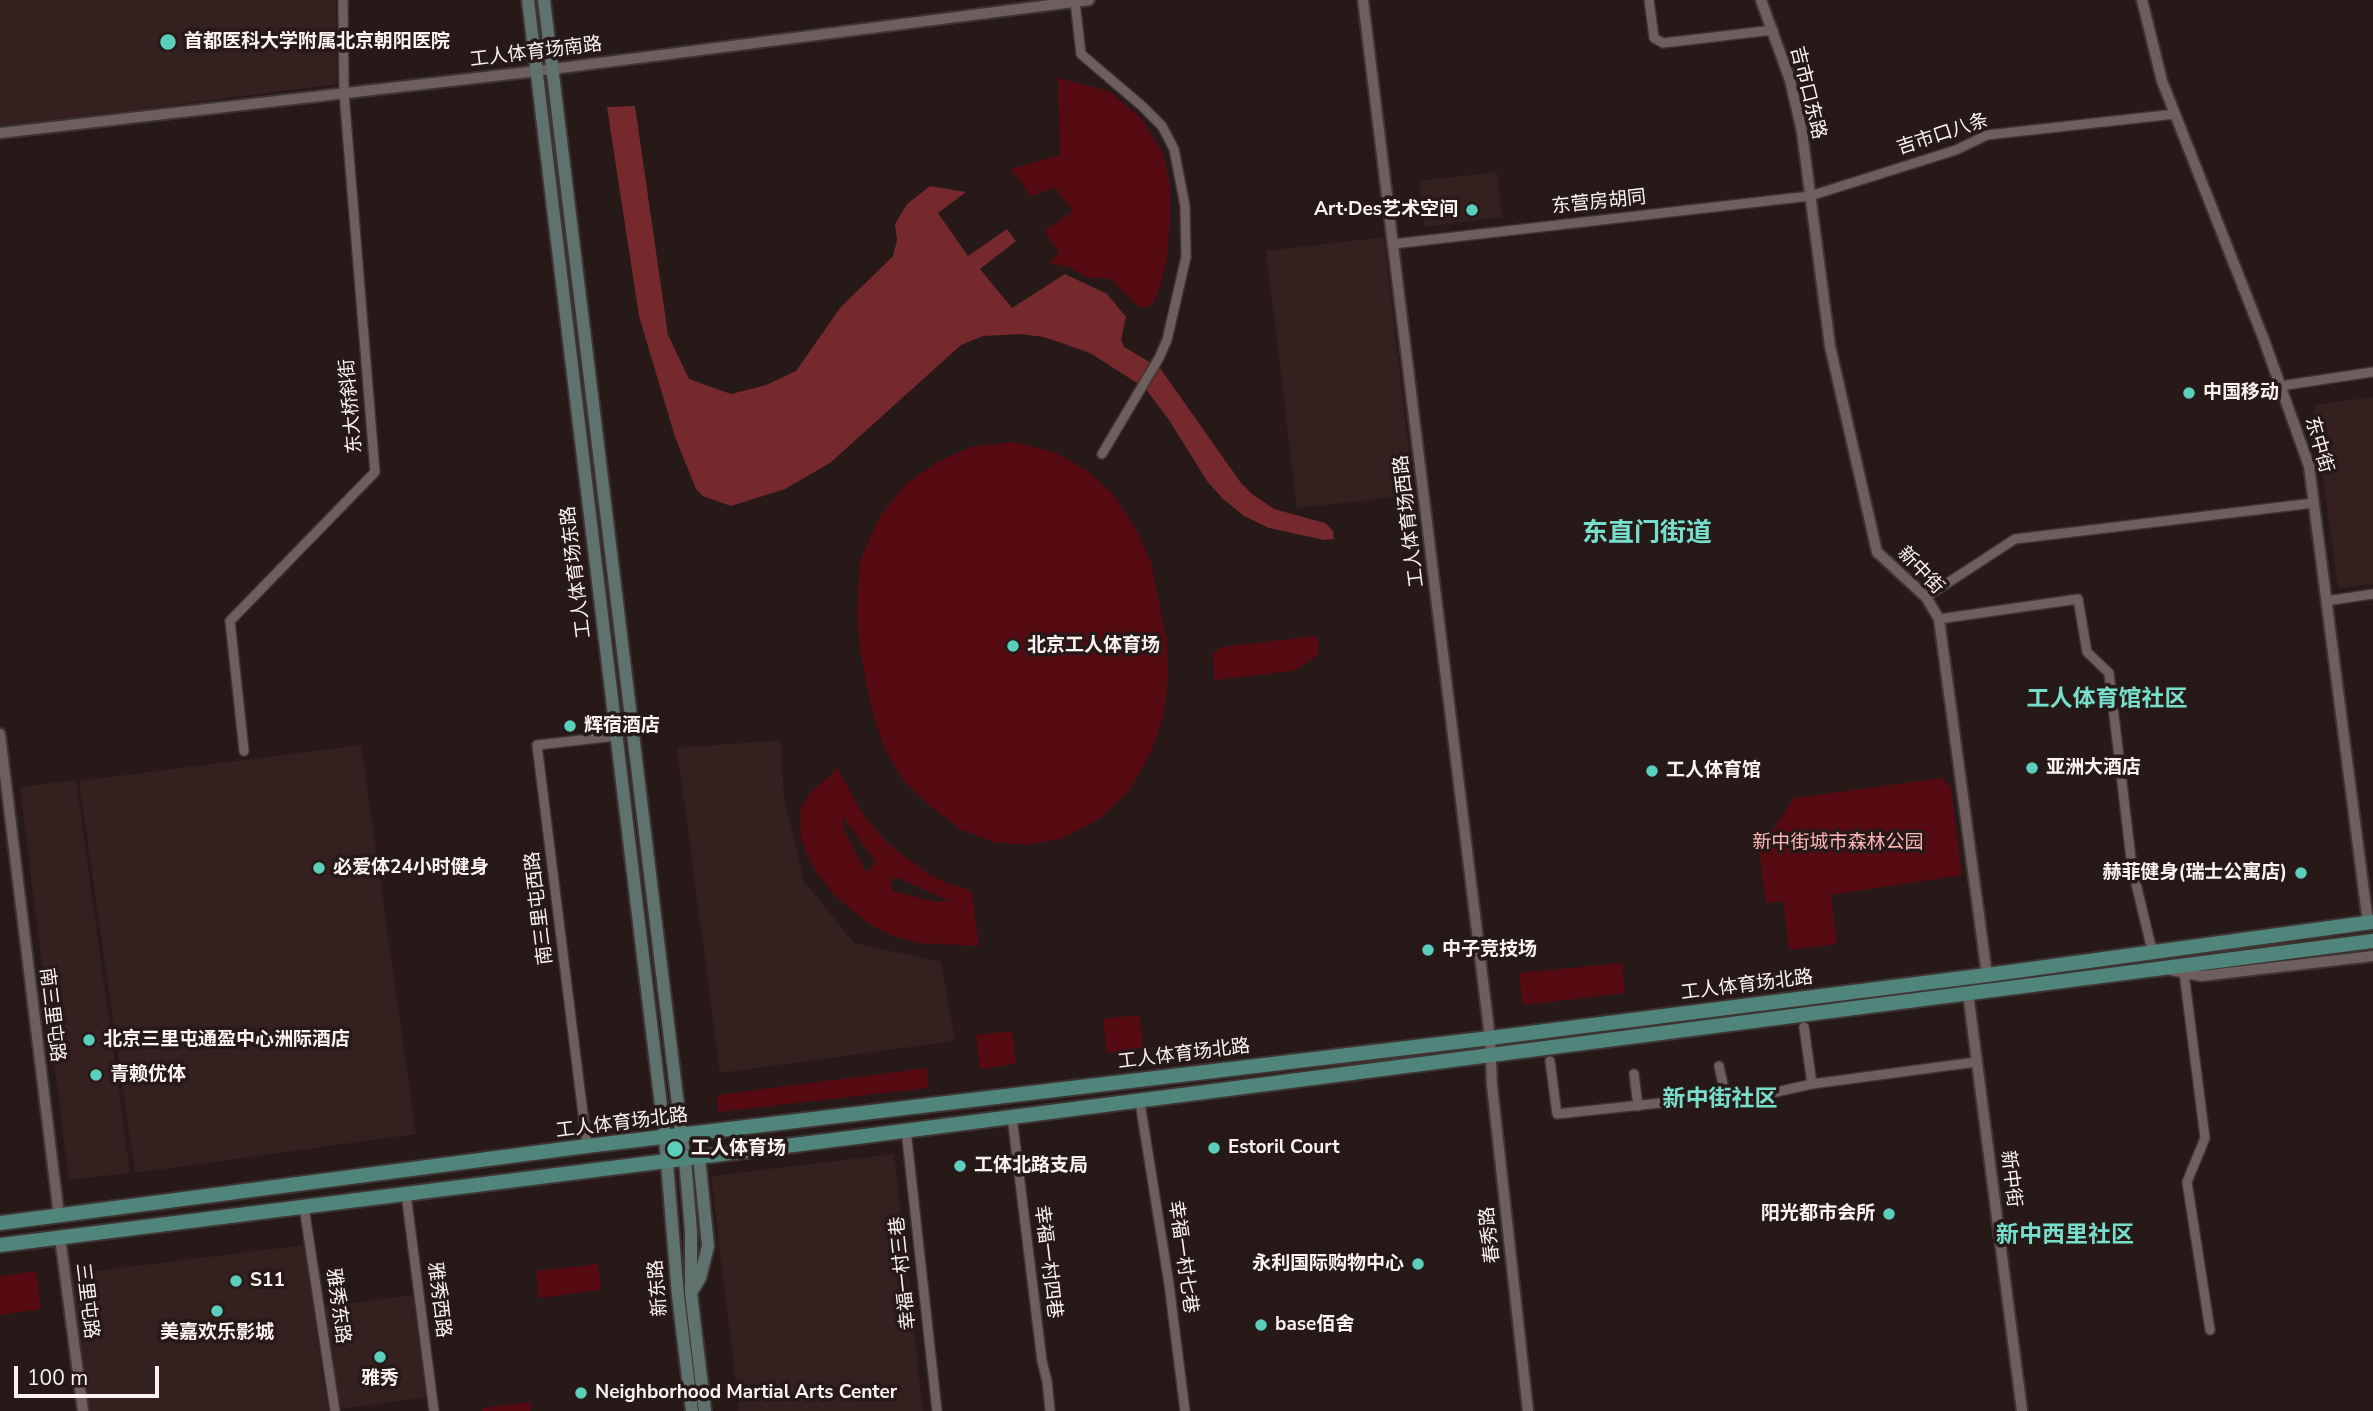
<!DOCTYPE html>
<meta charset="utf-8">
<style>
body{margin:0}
#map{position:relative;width:2373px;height:1411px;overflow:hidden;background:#261918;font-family:"Nunito Sans",sans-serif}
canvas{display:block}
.scale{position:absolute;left:14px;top:1366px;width:145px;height:32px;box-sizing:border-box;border:4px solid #fcf2f2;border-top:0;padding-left:9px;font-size:21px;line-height:24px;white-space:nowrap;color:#fcf2f2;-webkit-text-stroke:5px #261918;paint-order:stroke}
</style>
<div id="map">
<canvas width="2373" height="1411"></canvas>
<div class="scale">100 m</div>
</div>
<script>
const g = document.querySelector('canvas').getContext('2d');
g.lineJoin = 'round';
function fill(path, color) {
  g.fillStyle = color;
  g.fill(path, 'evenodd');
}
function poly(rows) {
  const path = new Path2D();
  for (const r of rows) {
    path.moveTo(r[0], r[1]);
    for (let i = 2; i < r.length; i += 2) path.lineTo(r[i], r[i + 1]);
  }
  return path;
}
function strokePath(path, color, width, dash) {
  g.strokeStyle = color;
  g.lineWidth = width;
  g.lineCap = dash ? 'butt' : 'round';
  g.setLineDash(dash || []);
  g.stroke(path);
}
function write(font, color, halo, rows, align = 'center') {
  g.font = font + ' "Nunito Sans","Noto Sans SC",sans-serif';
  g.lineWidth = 7;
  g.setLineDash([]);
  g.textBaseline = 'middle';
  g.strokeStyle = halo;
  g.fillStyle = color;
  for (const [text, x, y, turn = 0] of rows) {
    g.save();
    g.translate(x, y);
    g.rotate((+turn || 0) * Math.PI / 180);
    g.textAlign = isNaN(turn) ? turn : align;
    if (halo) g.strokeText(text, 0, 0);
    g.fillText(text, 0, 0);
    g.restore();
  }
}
fill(poly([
 [0,0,336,0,337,84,0,128],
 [1497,172,1502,217,1424,227,1419,181],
 [1384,237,1414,495,1297,508,1266,251],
 [2373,397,2373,584,2338,588,2313,405],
 [781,740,784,799,804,881,854,943,941,962,955,1041,720,1073,677,748],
 [361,745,416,1134,135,1173,79,781],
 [76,780,130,1173,69,1180,20,787],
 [894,1154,923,1411,739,1411,711,1176],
 [304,1245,328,1411,89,1411,72,1274],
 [416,1295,429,1397,339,1409,324,1306]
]), '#33201f');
fill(poly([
 [1058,78,1109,91,1141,118,1163,154,1170,184,1170,220,1167,260,1160,287,1152,305,1140,308,1110,279,1086,277,1068,266,1048,264,1059,253,1044,231,1073,211,1055,188,1031,196,1011,169,1060,155],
 [1014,442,1057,453,1087,471,1113,494,1136,529,1151,562,1167,642,1168,678,1164,714,1151,752,1130,790,1099,819,1063,838,1029,845,993,842,960,829,929,805,903,780,885,749,871,707,860,650,857,612,860,561,880,516,906,484,936,463,970,447],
 [1317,636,1319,655,1293,671,1214,680,1213,654,1221,647],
 [838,768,859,808,875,830,893,848,930,875,952,885,970,890,972,894,979,946,919,943,893,936,869,924,835,896,818,875,805,849,801,838,800,810,810,793],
 [842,816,876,862,869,871,865,870,856,854,844,829],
 [894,878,898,878,950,901,932,901,893,891,890,886],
 [1942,778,1951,788,1962,875,1831,895,1837,944,1789,950,1783,901,1766,903,1759,851,1794,798],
 [1622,963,1625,993,1523,1005,1519,973],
 [1139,1015,1144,1048,1107,1053,1103,1019],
 [1012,1031,1016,1064,980,1069,976,1035],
 [927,1068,928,1088,718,1112,717,1095],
 [598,1264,601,1290,539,1298,536,1271],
 [36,1271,41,1309,0,1315,0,1276],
 [531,1402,531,1411,482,1411,482,1408]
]), '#560b13');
fill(poly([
 [635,106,668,335,689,379,731,394,766,385,796,371,840,308,893,256,897,240,895,224,907,204,930,186,966,192,938,213,968,256,1007,229,1016,241,980,269,1012,308,1065,274,1107,294,1126,317,1121,339,1124,347,1160,368,1241,483,1252,494,1274,509,1325,523,1333,531,1334,539,1324,540,1269,528,1244,516,1223,499,1207,481,1169,420,1145,388,1090,353,1044,337,1020,334,983,336,961,345,830,463,785,489,731,506,703,496,696,489,675,437,639,316,607,107]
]), '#75292c');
const minor = poly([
 [1649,0,1654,38,1663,43,1773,30],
 [1075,2,1081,54,1142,106,1162,126,1174,149,1185,206,1186,257,1167,340,1159,358,1102,454],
 [1393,244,1810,196,1956,150,1987,135,2175,114],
 [2280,386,2373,372],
 [1926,597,2015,539,2314,503],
 [2326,601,2373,594],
 [1939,619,2078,599,2087,652,2109,673,2132,867,2150,942,2154,952],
 [244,751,230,621,375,472,344,93,343,0],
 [2184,973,2205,1138,2187,1182,2210,1330],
 [1550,1061,1557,1114,1707,1098,1727,1103,1812,1084,1804,1027],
 [1719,1066,1727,1103],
 [1634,1074,1638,1106],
 [1812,1084,1976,1062],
 [1141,1109,1169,1284,1185,1411],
 [1012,1117,1042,1361,1047,1381,1050,1411],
 [906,1130,937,1411],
 [587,1146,537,745,616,736],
 [406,1194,434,1411],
 [304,1207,335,1411]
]);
const tertiary = poly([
 [1363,0,1490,1038,1492,1086,1528,1411],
 [1761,0,1790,80,1802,132,1830,346,1877,552,1926,597,1939,619,1987,975],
 [2142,0,2162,81,2264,340,2309,466,2368,923],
 [0,133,537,71,1089,0],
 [0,734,59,1216],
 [2171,970,2201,976,2373,956],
 [1968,993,2022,1411],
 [60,1237,83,1411]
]);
const secondary = poly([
 [528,0,665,1139,678,1296,692,1411],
 [544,0,686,1171,691,1232,691,1293,705,1411],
 [691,1293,700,1278,708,1246,699,1157]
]);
const primary = poly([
 [0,1223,587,1146,1490,1038,1987,975,2373,922],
 [0,1245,857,1137,2373,941]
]);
strokePath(minor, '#3e3434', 12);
strokePath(tertiary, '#3e3434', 14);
strokePath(secondary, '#3e3434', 16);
strokePath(primary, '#3e3434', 18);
strokePath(minor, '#6e5e5e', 9);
strokePath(tertiary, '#6e5e5e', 10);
strokePath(secondary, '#5f726d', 12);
strokePath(primary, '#50857c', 14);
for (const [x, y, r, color] of [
 [168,42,9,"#5bcebc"],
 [1472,210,7,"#5bcebc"],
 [2189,393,7,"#5bcebc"],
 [1013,646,7,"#5bcebc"],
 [570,726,7,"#5bcebc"],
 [2032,768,7,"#5bcebc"],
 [1652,771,7,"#5bcebc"],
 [319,868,7,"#5bcebc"],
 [2301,873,7,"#5bcebc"],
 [1428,950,7,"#5bcebc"],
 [89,1040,7,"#5bcebc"],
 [96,1075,7,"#5bcebc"],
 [1214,1148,7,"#5bcebc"],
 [675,1149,9,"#5bcebc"],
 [960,1166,7,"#5bcebc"],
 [1889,1214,7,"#5bcebc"],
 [1418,1264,7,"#5bcebc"],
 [236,1281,7,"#5bcebc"],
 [217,1311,7,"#5bcebc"],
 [1261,1325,7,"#5bcebc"],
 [380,1357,7,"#5bcebc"],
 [581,1393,7,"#5bcebc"]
]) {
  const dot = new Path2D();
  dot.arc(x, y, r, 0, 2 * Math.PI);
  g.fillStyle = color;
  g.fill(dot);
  strokePath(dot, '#261918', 2.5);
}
write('bold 19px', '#fcf2f2', '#261918', [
 ["首都医科大学附属北京朝阳医院",184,42],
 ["Art·Des艺术空间",1458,210,"right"],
 ["中国移动",2203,393],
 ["北京工人体育场",1027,646],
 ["辉宿酒店",584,726],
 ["亚洲大酒店",2046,768],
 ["工人体育馆",1666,771],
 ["必爱体24小时健身",333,868],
 ["赫菲健身(瑞士公寓店)",2287,873,"right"],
 ["中子竞技场",1442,950],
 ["北京三里屯通盈中心洲际酒店",103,1040],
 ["青赖优体",110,1075],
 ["Estoril Court",1228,1148],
 ["工人体育场",691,1149],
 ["工体北路支局",974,1166],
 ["阳光都市会所",1875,1214,"right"],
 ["永利国际购物中心",1404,1264,"right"],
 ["S11",250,1281],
 ["base佰舍",1275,1325],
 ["美嘉欢乐影城",217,1333,"center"],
 ["雅秀",380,1379,"center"],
 ["Neighborhood Martial Arts Center",595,1393]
], 'left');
write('19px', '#fcf2f2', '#261918', [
 ["工人体育场南路",536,53,-7],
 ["吉市口东路",1807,93,76],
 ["吉市口八条",1943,135,-18],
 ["东营房胡同",1599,203,-6],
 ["东大桥斜街",352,406,-95],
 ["东中街",2318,445,74],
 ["工人体育场西路",1410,521,-97],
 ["新中街",1920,571,46],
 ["工人体育场东路",577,572,-97],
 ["南三里屯西路",540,908,-97],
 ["工人体育场北路",1747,986,-7],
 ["南三里屯路",51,1015,83],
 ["工人体育场北路",1184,1055,-7],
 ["工人体育场北路",622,1124,-7],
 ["新中街",2010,1179,83],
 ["春秀路",1491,1235,-96],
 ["幸福一村七巷",1182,1257,82],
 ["幸福一村四巷",1047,1262,83],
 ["幸福一村三巷",904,1273,-96],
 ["新东路",659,1288,-95],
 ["雅秀西路",438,1300,83],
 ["三里屯路",86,1301,83],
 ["雅秀东路",337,1306,82]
]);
write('19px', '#fdb7b4', '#261918', [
 ["新中街城市森林公园",1838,843]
]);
write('bold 23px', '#77decc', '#261918', [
 ["工人体育馆社区",2107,700],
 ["新中街社区",1720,1100],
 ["新中西里社区",2065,1236]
]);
write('bold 26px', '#77decc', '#261918', [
 ["东直门街道",1647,535]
]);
</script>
